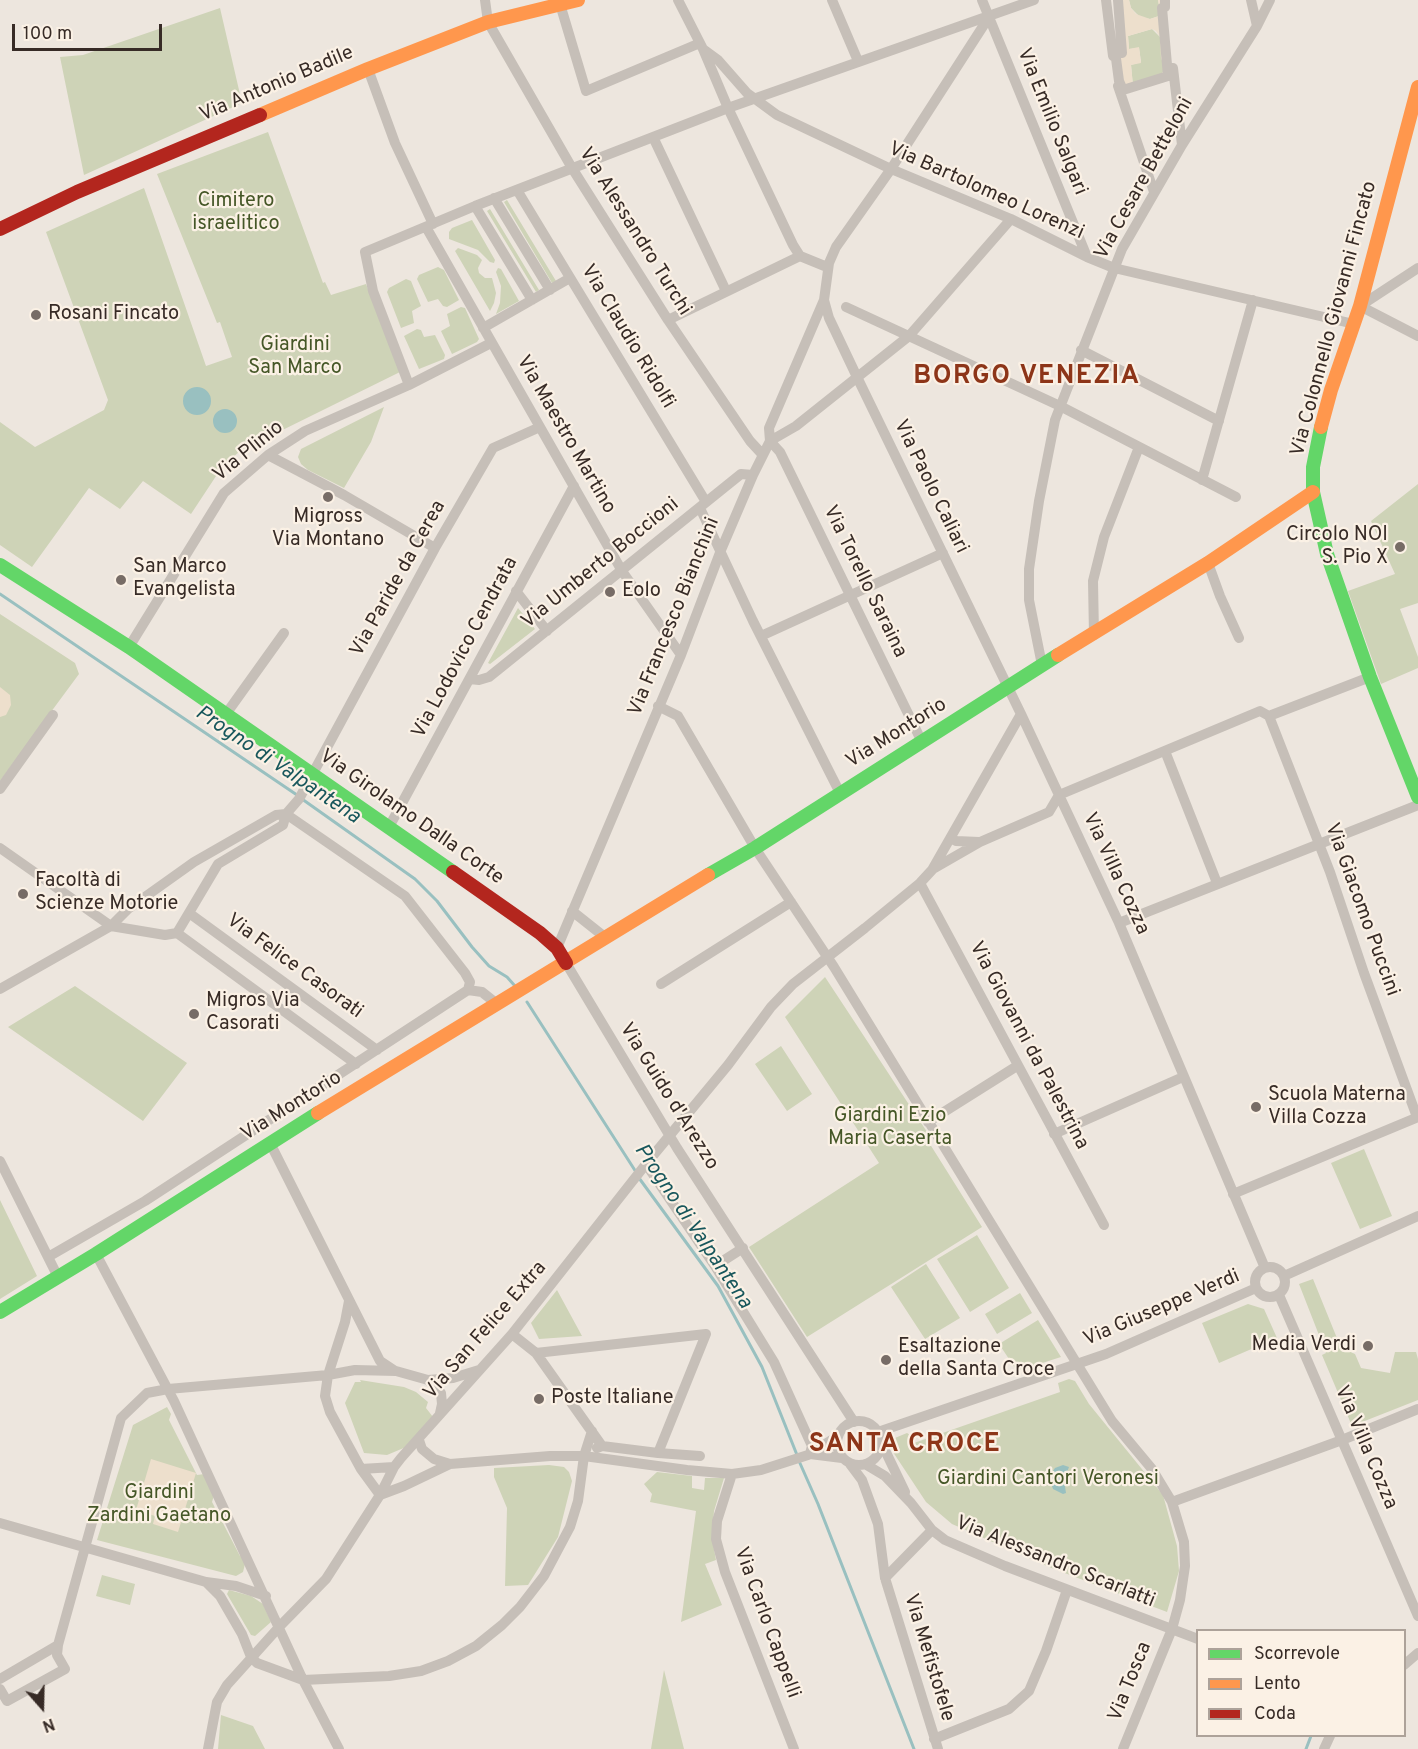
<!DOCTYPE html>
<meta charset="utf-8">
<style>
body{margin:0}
#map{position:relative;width:1418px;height:1749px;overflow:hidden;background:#ede6de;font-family:Overpass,sans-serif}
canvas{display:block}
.legend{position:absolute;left:1196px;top:1629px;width:210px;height:108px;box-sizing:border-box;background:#fbf1e5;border:2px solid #ada299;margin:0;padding:8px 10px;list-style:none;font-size:18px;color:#372b26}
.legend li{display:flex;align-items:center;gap:12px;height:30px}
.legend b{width:30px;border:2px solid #ada299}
.north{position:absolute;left:12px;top:1677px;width:60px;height:60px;-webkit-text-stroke:4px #fbf1e5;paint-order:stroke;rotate:160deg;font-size:16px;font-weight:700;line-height:24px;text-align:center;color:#372b26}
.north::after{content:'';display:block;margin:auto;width:21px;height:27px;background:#372b26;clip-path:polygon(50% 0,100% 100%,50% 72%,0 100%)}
.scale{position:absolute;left:12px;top:24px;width:150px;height:27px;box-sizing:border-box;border:3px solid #372b26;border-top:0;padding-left:8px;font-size:18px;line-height:21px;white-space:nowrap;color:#372b26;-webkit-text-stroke:4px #fbf1e5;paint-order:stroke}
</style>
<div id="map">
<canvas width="1418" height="1749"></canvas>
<ul class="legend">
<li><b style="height:8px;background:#63d668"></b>Scorrevole</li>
<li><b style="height:8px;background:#ff974d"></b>Lento</li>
<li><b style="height:8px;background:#b3261e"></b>Coda</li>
</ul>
<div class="north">N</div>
<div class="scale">100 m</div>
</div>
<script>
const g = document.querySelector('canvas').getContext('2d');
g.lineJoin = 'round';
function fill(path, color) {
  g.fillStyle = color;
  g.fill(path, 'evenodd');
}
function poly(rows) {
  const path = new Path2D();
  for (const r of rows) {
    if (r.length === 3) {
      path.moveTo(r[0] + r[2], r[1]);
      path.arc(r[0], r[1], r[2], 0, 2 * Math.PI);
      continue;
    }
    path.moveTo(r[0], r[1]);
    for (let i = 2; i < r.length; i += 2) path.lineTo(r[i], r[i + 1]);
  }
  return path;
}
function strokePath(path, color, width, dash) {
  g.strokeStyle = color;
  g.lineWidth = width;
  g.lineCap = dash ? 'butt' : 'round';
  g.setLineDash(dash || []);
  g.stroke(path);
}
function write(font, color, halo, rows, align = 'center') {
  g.font = font + ' Overpass,sans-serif';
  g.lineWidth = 4.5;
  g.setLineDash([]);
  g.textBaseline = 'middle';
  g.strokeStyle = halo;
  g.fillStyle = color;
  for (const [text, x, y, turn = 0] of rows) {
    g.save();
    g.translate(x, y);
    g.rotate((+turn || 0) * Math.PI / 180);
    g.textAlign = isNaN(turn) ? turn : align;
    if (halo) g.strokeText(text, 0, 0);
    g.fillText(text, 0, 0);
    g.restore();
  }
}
fill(poly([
 [1129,0,1158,0,1160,10,1159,16,1150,19,1140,17,1131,8],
 [220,8,242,103,84,175,60,57,83,55],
 [1152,29,1160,37,1164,66,1163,72,1158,77,1133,86,1131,65,1141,62,1139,48,1129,49,1128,36],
 [268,132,323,283,325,282,331,295,366,284,400,372,240,451,222,467,191,514,143,481,120,509,89,488,32,567,0,545,0,422,35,447,104,410,108,400,46,232,144,188,206,366,232,357,220,322,217,323,157,174],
 [507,200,556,281,552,283,504,202],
 [490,209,539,290,536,292,487,211],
 [472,220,495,260,494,263,490,262,478,250,449,239,449,232,452,228],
 [458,248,477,255,482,260,478,268,479,273,485,278,492,278,496,293,494,303,490,311,455,251],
 [438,267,444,270,459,300,447,307,443,306,438,299,428,302,417,279,419,275],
 [498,268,501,269,519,301,496,314,500,303,501,286,496,272],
 [406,279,411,281,421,306,412,311,414,323,401,328,387,292,389,288],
 [461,307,465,308,479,339,477,342,452,354,441,331,450,326,447,314],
 [417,329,421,330,424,337,435,335,445,355,444,359,419,369,404,336],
 [384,407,371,442,344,488,308,470,301,464,298,457,301,449],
 [1418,484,1418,603,1400,609,1418,657,1418,668,1381,684,1348,591,1395,574,1371,521],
 [518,608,535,629,490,664,488,663],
 [0,614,75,663,79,674,0,781],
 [825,977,931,1138,928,1141,982,1227,807,1337,749,1247,879,1163,785,1017],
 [75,986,187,1063,143,1121,8,1027],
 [781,1046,812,1094,787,1111,755,1064],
 [1364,1149,1392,1216,1360,1229,1331,1163],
 [0,1200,37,1276,0,1299],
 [977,1235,1009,1288,970,1312,937,1259],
 [926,1264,960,1318,925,1339,891,1287],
 [1313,1279,1341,1348,1355,1354,1361,1368,1390,1373,1395,1352,1416,1352,1418,1359,1418,1400,1352,1426,1322,1355,1326,1353,1299,1284],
 [557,1290,582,1336,539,1339,531,1323],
 [1020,1293,1032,1313,997,1334,985,1314],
 [1248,1304,1264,1309,1277,1338,1219,1363,1202,1323],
 [1038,1320,1061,1357,1017,1371,999,1344],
 [1069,1379,1075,1381,1089,1404,1163,1495,1177,1546,1179,1571,1167,1612,1049,1567,952,1524,926,1502,889,1446,890,1440,907,1433,910,1435,914,1443,1060,1392,1058,1383],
 [360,1380,404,1387,416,1392,428,1402,426,1408,433,1417,406,1447,387,1455,364,1453,345,1403,355,1382,361,1382],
 [167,1407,171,1414,169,1420,197,1475,205,1474,215,1492,212,1502,240,1556,243,1557,245,1564,243,1572,236,1576,97,1540,133,1425],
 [549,1465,564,1467,569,1472,572,1481,558,1537,528,1585,505,1586,507,1508,494,1477,494,1468],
 [657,1472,692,1476,692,1488,704,1490,705,1478,724,1478,714,1511,712,1538,716,1560,705,1564,722,1605,681,1622,696,1511,650,1502,652,1494,644,1484],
 [102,1575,135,1584,130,1605,96,1596],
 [229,1590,251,1596,263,1604,271,1622,255,1636,251,1635,227,1594],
 [664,1670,684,1749,651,1749],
 [221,1715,253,1726,265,1749,218,1749]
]), '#ced3b7');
fill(poly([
 [1118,0,1129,0,1131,8,1136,14,1150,19,1159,16,1160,10,1158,0,1165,0,1168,76,1123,90,1119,81],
 [1152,29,1156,31,1160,37,1161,58,1164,66,1163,72,1151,81,1133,86,1131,65,1141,63,1139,47,1129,49,1128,36],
 [0,687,10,695,11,705,6,715,0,717],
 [151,1459,196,1473,178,1532,153,1524,155,1516,136,1510]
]), '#eddfcc');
fill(poly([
 [197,401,14],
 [225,421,12],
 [1063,1465,1069,1467,1064,1480,1066,1493,1063,1494,1053,1489,1050,1480,1051,1474,1055,1468]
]), '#99c0c0');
strokePath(poly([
 [0,594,297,795],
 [302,799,415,879,437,901,472,947,489,966,507,977,515,986],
 [527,1002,636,1172],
 [639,1178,718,1286,762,1367,797,1455],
 [799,1461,818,1504,914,1749],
 [1306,1749,1311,1736]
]), '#99c0c0', 3);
strokePath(poly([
 [485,0,488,22,572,168,668,320,750,441,762,454],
 [678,0,703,49,728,108,793,245,800,256,827,267],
 [832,0,858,61],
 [982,0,1087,257],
 [1106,0,1113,56],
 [1118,0,1122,53,1115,51,1119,81,1123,90,1168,76,1162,8,1165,7,1165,0],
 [1251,0,1257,26],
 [560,4,586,91,700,43],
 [703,49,718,60,747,93,777,115,891,169,1011,219,1087,257,1114,268,1354,324],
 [1173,68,1182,145],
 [368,69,395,143,433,224],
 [1118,86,1154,192],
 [653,137,726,291],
 [517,190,706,502],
 [494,198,550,290],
 [475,206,532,300],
 [426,227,622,571,681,655],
 [1418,268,1360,306,1418,336],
 [824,300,829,318,857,377,1021,714,1119,923,1265,1268],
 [846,307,1060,406,1236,497],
 [668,320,800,256],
 [483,328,570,278],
 [1081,350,1219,421],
 [409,385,373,291,365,252,475,206,728,108,1034,0],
 [770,441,780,452,922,742],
 [770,441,796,426,909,336,1011,219],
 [268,455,344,495,435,548],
 [1202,480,1253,300],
 [700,508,753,621,840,793],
 [1208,563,1220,596,1239,638],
 [516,591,547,631],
 [1094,635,1093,581,1104,537,1139,447],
 [761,636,943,553],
 [129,647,224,493,268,455,305,431,409,385,491,343],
 [1042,665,1029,600,1029,569,1039,501,1055,420,1122,249,1182,145,1257,26,1270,0],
 [470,679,479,680,489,677,741,474,753,475],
 [658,706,678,716,755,848,834,967,1112,1421,1152,1469,1172,1502,1184,1542,1185,1566,1180,1600,1172,1629,1123,1749],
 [226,714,284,633],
 [1269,716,1330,872,1364,973,1417,1117],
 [1165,751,1217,883],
 [0,789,53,715],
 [286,814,405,896,465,973,470,982,468,990],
 [389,827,574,486],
 [951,838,956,841,979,842],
 [0,848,111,926,165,935,177,933,218,864,283,825,286,814,299,799,435,548,493,448,540,427],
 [933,869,980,842,1049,812,1059,795,1260,711,1269,716,1370,677],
 [920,883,1104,1225],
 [572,911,606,938],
 [189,913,377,1050],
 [1119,923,1418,805],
 [177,933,356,1064],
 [557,948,681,655,721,550,753,475,770,441,769,428,824,300,829,263,836,247,891,169,989,17],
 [566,963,677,1148,854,1422],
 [661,984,791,902],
 [0,989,111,926,128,909,194,862,276,815,286,814],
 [468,990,482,992,497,1004],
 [928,1122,1017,1066],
 [1054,1134,1183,1077],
 [270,1143,380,1361,395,1371],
 [0,1161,58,1277],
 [646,1164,715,1266,774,1362,812,1446,810,1454],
 [1233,1194,1418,1117],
 [96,1254,174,1401,303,1680,339,1749],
 [48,1257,145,1201,468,990],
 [715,1266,743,1248],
 [1270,1282,15],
 [1284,1276,1418,1216],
 [1279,1295,1418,1616],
 [349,1301,345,1322,328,1375,325,1396,330,1412,361,1469,380,1495],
 [512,1334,536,1353,602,1446],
 [536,1353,706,1334,658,1453,700,1456],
 [428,1380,441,1393,442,1404,440,1413],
 [859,1443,22],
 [878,1432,1106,1354,1256,1288],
 [419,1440,422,1449,434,1459,450,1464],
 [881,1442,905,1492],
 [597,1448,602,1446,658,1453],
 [810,1454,842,1458],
 [850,1464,862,1480,878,1524,885,1578,938,1749],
 [865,1464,885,1476,911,1503,932,1530,945,1540,1005,1566,1198,1639],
 [361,1469,394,1467],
 [732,1474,717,1521,716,1539,725,1572,794,1749],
 [380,1495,404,1486,450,1464,550,1456,584,1456,687,1470,732,1474,761,1470,808,1455,838,1436],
 [1172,1502,1342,1440,1418,1409],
 [0,1523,206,1582,236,1586,266,1596],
 [885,1578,932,1530],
 [206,1582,220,1596,242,1634,251,1657,257,1663,303,1680,389,1676,421,1671,448,1661,476,1646,502,1625,520,1607,544,1576,570,1527,578,1501,584,1456,592,1431],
 [1404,1665,1418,1653],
 [0,1679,58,1645],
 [0,1689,7,1701,65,1669,57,1655,58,1645,121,1418,147,1393,168,1389,328,1375,355,1370,396,1371,428,1380,453,1378,479,1370],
 [934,1739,1009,1709,1029,1691,1046,1651,1067,1590],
 [208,1749,217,1702,227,1685,280,1626,326,1579,380,1495,394,1467,401,1458,512,1334,646,1164,728,1065,771,1007,793,984,865,928,920,883,932,870,1021,714],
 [1324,1749,1330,1736]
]), '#c6bfb8', 10);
strokePath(poly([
 [1321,427,1313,467,1313,492,1327,554,1370,677,1418,797],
 [0,565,129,647,453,872],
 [708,875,755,848,1058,655],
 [0,1312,96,1254,318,1113]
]), '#63d668', 14);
strokePath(poly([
 [260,115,368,69,488,22,578,0],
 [1321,427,1331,390,1360,306,1418,87],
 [1058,655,1208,563,1313,492],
 [318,1113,708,875]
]), '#ff974d', 14);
strokePath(poly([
 [0,229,77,192,260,115],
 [453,872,540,933,557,948,566,963]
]), '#b3261e', 14);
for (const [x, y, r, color] of [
 [36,315,6,"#776c66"],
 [328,497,6,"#776c66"],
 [1400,547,6,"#776c66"],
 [121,580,6,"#776c66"],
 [610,592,6,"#776c66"],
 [23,894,6,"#776c66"],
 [194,1014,6,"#776c66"],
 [1256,1107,6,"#776c66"],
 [1368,1346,6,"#776c66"],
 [886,1360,6,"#776c66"],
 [539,1399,6,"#776c66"]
]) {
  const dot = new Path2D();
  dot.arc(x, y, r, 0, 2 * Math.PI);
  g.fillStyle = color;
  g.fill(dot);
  strokePath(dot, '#fbf1e5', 2);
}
write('20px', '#372b26', '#fbf1e5', [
 ["Via Antonio Badile",277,85,-23],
 ["Via Emilio Salgari",1051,122,68],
 ["Via Cesare Betteloni",1145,179,-61],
 ["Via Bartolomeo Lorenzi",986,192,24],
 ["Via Alessandro Turchi",634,232,58],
 ["Via Colonnello Giovanni Fincato",1335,319,-75],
 ["Via Claudio Ridolfi",627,337,59],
 ["Via Maestro Martino",565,435,60],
 ["Via Plinio",249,452,-39],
 ["Via Paolo Caliari",930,487,64],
 ["Via Umberto Boccioni",601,564,-39],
 ["Via Paride da Cerea",399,579,-61],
 ["Via Torello Saraina",864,582,64],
 ["Via Francesco Bianchini",675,617,-68],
 ["Via Lodovico Cendrata",466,648,-62],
 ["Via Montorio",897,734,-32],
 ["Via Girolamo Dalla Corte",411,818,35],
 ["Via Villa Cozza",1115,874,65],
 ["Via Giacomo Puccini",1361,910,70],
 ["Via Felice Casorati",294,967,36],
 ["Via Giovanni da Palestrina",1028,1046,62],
 ["Via Guido d'Arezzo",668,1097,58],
 ["Via Montorio",292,1107,-32],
 ["Via Giuseppe Verdi",1162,1309,-23],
 ["Via San Felice Extra",486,1331,-49],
 ["Via Villa Cozza",1365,1448,67],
 ["Via Alessandro Scarlatti",1055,1563,22],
 ["Via Carlo Cappelli",766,1623,70],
 ["Via Mefistofele",928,1658,73],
 ["Via Tosca",1131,1682,-68]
]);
write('20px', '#455727', '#fbf1e5', [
 ["Cimitero",236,202],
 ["israelitico",236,225],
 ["Giardini",295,346],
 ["San Marco",295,369],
 ["Giardini Ezio",890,1117],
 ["Maria Caserta",890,1140],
 ["Giardini Cantori Veronesi",1048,1480],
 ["Giardini",159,1494],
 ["Zardini Gaetano",159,1517]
]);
write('20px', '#372b26', '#fbf1e5', [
 ["Rosani Fincato",48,315],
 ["Migross",328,518,"center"],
 ["Via Montano",328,541,"center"],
 ["Circolo NOI",1388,536,"right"],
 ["S. Pio X",1388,559,"right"],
 ["San Marco",133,568],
 ["Evangelista",133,591],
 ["Eolo",622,592],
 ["Facoltà di",35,882],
 ["Scienze Motorie",35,905],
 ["Migros Via",206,1002],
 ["Casorati",206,1025],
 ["Scuola Materna",1268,1096],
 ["Villa Cozza",1268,1119],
 ["Media Verdi",1356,1346,"right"],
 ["Esaltazione",898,1348],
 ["della Santa Croce",898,1371],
 ["Poste Italiane",551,1399]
], 'left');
write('italic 21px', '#18575c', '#fbf1e5', [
 ["Progno di Valpantena",277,766,34],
 ["Progno di Valpantena",692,1227,56]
]);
g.letterSpacing = '1.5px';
write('bold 26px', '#8d3518', '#fbf1e5', [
 ["BORGO VENEZIA",1027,378],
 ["SANTA CROCE",905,1446]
]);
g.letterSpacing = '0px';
</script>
